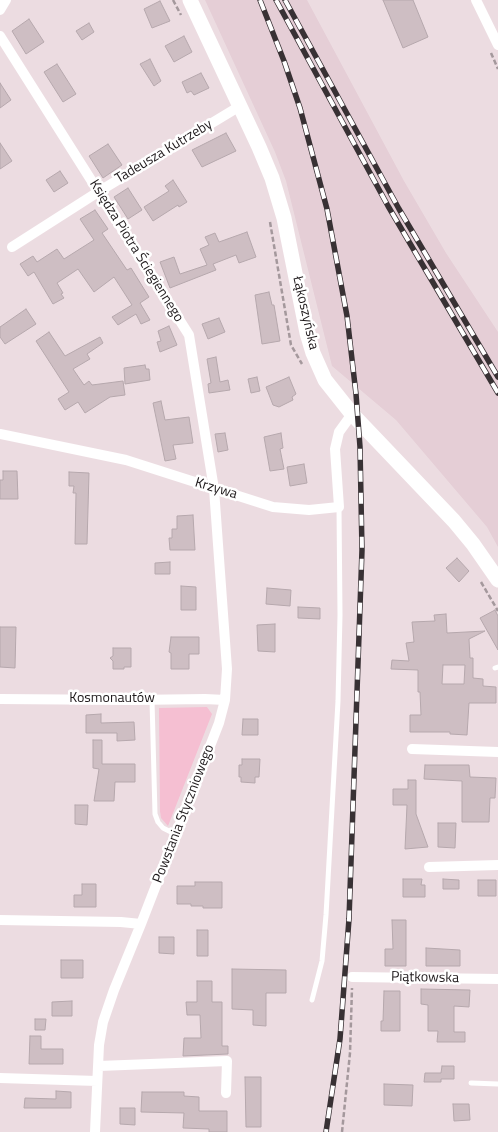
<!DOCTYPE html>
<meta charset="utf-8">
<style>
body{margin:0}
canvas{display:block;background:#ecdce1}
</style>
<canvas width="498" height="1132"></canvas>
<script>
const g = document.querySelector('canvas').getContext('2d');
g.lineJoin = 'round';
function fill(path, color) {
  g.fillStyle = color;
  g.fill(path, 'evenodd');
}
function poly(rows) {
  const path = new Path2D();
  for (const r of rows) {
    path.moveTo(r[0], r[1]);
    for (let i = 2; i < r.length; i += 2) path.lineTo(r[i], r[i + 1]);
  }
  return path;
}
function strokePath(path, color, width, dash) {
  g.strokeStyle = color;
  g.lineWidth = width;
  g.lineCap = dash ? 'butt' : 'round';
  g.setLineDash(dash || []);
  g.stroke(path);
}
function write(font, color, halo, rows, align = 'center') {
  g.font = font + ' "Titillium Web",sans-serif';
  g.lineWidth = 5;
  g.setLineDash([]);
  g.textBaseline = 'middle';
  g.strokeStyle = halo;
  g.fillStyle = color;
  for (const [text, x, y, turn = 0] of rows) {
    g.save();
    g.translate(x, y);
    g.rotate((+turn || 0) * Math.PI / 180);
    g.textAlign = isNaN(turn) ? turn : align;
    if (halo) g.strokeText(text, 0, 0);
    g.fillText(text, 0, 0);
    g.restore();
  }
}
fill(poly([
 [205,0,307,0,404,181,446,253,498,332,498,547,487,527,396,420,332,366,286,181,275,152]
]), '#e5ced6');
fill(poly([
 [207,707,212,714,168,826,161,818,160,811,159,708]
]), '#f5bfd2');
const building = poly([
 [383,0,413,0,428,37,403,48,383,0],
 [160,1,170,21,152,28,144,9,160,1],
 [29,19,44,42,26,54,12,31,29,19],
 [89,23,94,32,82,40,76,31,89,23],
 [184,36,192,52,174,62,165,46,184,36],
 [150,59,161,81,154,86,140,64,150,59],
 [57,64,76,94,63,102,44,72,57,64],
 [201,73,209,88,194,95,191,91,187,93,182,82,201,73],
 [0,83,11,100,0,108,0,83],
 [226,133,236,151,202,167,192,150,226,133],
 [0,143,12,161,0,169,0,143],
 [108,144,122,165,103,178,89,156,108,144],
 [60,171,68,183,54,192,46,180,60,171],
 [173,180,187,202,179,207,178,205,153,221,144,207,169,191,165,186,173,180],
 [128,188,142,210,128,219,114,197,128,188],
 [95,210,108,229,102,233,127,270,131,268,149,297,140,303,150,320,141,324,136,314,118,325,112,317,132,305,114,277,94,292,78,269,57,283,63,293,61,294,64,298,53,304,34,272,28,276,20,264,33,256,37,262,57,249,64,259,94,240,80,219,95,210],
 [247,232,256,257,239,263,236,255,213,264,216,270,170,288,160,262,174,257,180,274,207,265,200,249,209,245,205,237,215,233,219,242,247,232],
 [269,292,272,305,274,305,280,341,262,344,255,295,269,292],
 [26,309,36,324,5,344,0,337,0,327,26,309],
 [219,318,225,332,208,339,202,324,219,318],
 [169,326,177,345,160,352,157,342,161,341,158,331,169,326],
 [49,332,65,356,100,337,103,343,87,354,90,359,73,369,84,385,89,381,92,385,123,381,125,395,110,397,85,413,78,402,65,410,58,399,69,392,36,341,49,332],
 [216,357,220,382,228,380,230,390,209,393,208,384,211,383,207,359,216,357],
 [145,365,146,369,149,369,150,380,125,384,124,368,145,365],
 [257,377,260,391,251,393,248,379,257,377],
 [289,377,296,394,292,397,293,400,279,407,273,405,266,387,289,377],
 [161,401,165,420,189,417,193,443,173,445,176,459,165,461,153,403,161,401],
 [225,433,228,450,218,452,215,434,225,433],
 [281,433,283,448,280,449,284,469,270,471,264,437,281,433],
 [304,464,307,483,290,486,287,467,304,464],
 [3,471,17,471,18,499,0,499,0,480,3,480,3,471],
 [69,472,89,473,87,544,75,544,76,493,73,493,74,486,69,486,69,472],
 [193,515,195,550,170,550,169,538,172,538,172,529,177,529,177,516,193,515],
 [457,558,469,571,459,582,446,568,457,558],
 [170,562,170,574,155,574,155,563,170,562],
 [181,586,196,587,196,610,181,610,181,586],
 [267,588,291,590,290,606,266,604,267,588],
 [298,607,320,608,320,619,298,618,298,607],
 [495,610,498,616,498,650,480,618,495,610],
 [446,614,447,633,485,631,469,639,470,658,473,658,473,678,483,679,483,686,496,687,496,703,469,703,467,735,450,734,450,732,410,732,410,715,421,715,420,692,418,692,418,670,391,669,392,660,409,661,406,643,414,642,412,622,435,621,434,615,446,614],
 [443,665,465,665,464,684,442,684,443,665],
 [275,624,275,652,258,651,257,625,275,624],
 [0,627,16,627,15,668,0,667,0,627],
 [171,637,199,637,199,654,189,654,189,669,171,669,171,653,169,652,171,637],
 [113,648,131,648,131,667,124,667,124,669,113,669,113,661,110,658,113,656,113,648],
 [101,714,101,723,134,722,135,740,117,741,117,733,86,733,86,715,101,714],
 [243,719,258,719,258,735,242,735,243,719],
 [93,740,102,740,102,764,135,764,135,782,115,782,114,801,94,801,99,769,93,768,93,740],
 [242,759,260,759,259,777,255,777,255,783,241,782,241,777,239,777,239,765,242,765,242,759],
 [425,765,469,765,470,777,496,778,495,798,490,798,489,822,462,822,462,781,424,779,425,765],
 [408,780,416,780,416,814,428,847,405,849,407,805,393,805,393,789,408,789,408,780],
 [75,805,88,805,87,825,75,824,75,805],
 [438,823,456,823,455,848,438,847,438,823],
 [403,879,422,879,421,885,425,885,425,897,403,897,403,879],
 [443,879,459,880,459,889,443,889,443,879],
 [478,880,496,880,496,896,478,896,478,880],
 [195,882,222,882,222,908,203,908,203,906,191,906,191,904,177,904,177,886,195,886,195,882],
 [82,884,96,884,96,907,74,907,74,895,82,895,82,884],
 [392,920,406,920,406,966,385,966,385,949,393,949,392,920],
 [197,930,208,930,208,956,197,956,197,930],
 [159,937,174,937,174,954,159,953,159,937],
 [426,948,460,950,460,966,426,966,426,948],
 [61,960,83,960,83,978,61,978,61,960],
 [232,969,286,970,286,993,266,993,266,1026,253,1025,253,1010,232,1009,232,969],
 [197,981,212,981,212,1002,222,1002,222,1046,228,1046,228,1054,183,1056,184,1038,201,1038,200,1015,187,1015,186,1002,197,1002,197,981],
 [421,989,470,990,469,1007,454,1006,454,1032,465,1032,465,1042,437,1042,438,1031,428,1031,428,1005,421,1004,421,989],
 [384,991,400,991,400,1031,381,1031,381,1021,383,1021,384,991],
 [72,1001,72,1016,52,1016,52,1002,72,1001],
 [35,1019,46,1019,45,1030,35,1030,35,1019],
 [30,1036,41,1036,41,1049,63,1049,63,1064,29,1064,30,1036],
 [442,1066,454,1066,454,1079,441,1079,441,1082,424,1082,425,1073,441,1073,442,1066],
 [245,1077,261,1077,261,1127,246,1127,245,1077],
 [384,1084,413,1085,412,1106,384,1105,384,1084],
 [56,1091,71,1092,71,1108,24,1108,25,1098,56,1099,56,1091],
 [142,1092,184,1092,184,1096,199,1097,199,1111,227,1111,227,1132,209,1132,209,1129,183,1128,184,1113,141,1112,142,1092],
 [453,1104,469,1104,470,1120,454,1121,453,1104],
 [120,1108,135,1108,135,1125,120,1124,120,1108]
]);
fill(building, '#cebec3');
strokePath(building, '#b6a8ad', 1);
strokePath(poly([
 [173,0,181,15],
 [491,53,498,69],
 [270,222,291,345,302,364],
 [481,582,498,611],
 [342,1132,350,1053,352,988]
]), '#a4989c', 2.5, [5, 2.5]);
strokePath(poly([
 [495,668,498,667],
 [152,700,155,814,158,822,163,828,175,834],
 [312,1000,322,961,326,915,338,701,340,615,339,507],
 [471,1083,498,1084]
]), '#fff', 5);
strokePath(poly([
 [476,0,498,45],
 [0,10,6,0],
 [0,36,189,335,214,489,227,669,225,700,219,723,141,924,114,990,103,1022,99,1045,95,1132],
 [12,247,98,192,240,106],
 [0,434,126,460,273,507,309,510,339,507,335,449,339,432,352,414],
 [0,699,132,700,205,699,225,700],
 [412,749,498,752],
 [429,867,498,865],
 [0,920,121,922,141,924],
 [352,977,498,979],
 [99,1066,227,1061,226,1093],
 [0,1078,97,1081]
]), '#fff', 10);
strokePath(poly([
 [190,0,259,147,272,178,284,218,307,333,313,353,325,380,352,414,454,521,473,544,498,580]
]), '#fff', 15);
const rail = poly([
 [260,0,284,61,300,108,327,209,347,316,356,394,360,447,362,550,349,919,340,1039,326,1132],
 [276,0,388,206,498,393],
 [285,0,399,209,498,377]
]);
strokePath(rail, '#383134', 5.5);
strokePath(rail, '#fff', 4, [11]);
write('14px', '#1d181a', '#fff', [
 ["Tadeusza Kutrzeby",164,152,-31],
 ["Księdza Piotra Ściegiennego",136,251,58],
 ["Łąkoszyńska",305,313,77],
 ["Krzywa",216,489,17],
 ["Kosmonautów",112,699],
 ["Powstania Styczniowego",184,814,-69],
 ["Piątkowska",425,978,1]
]);
</script>
